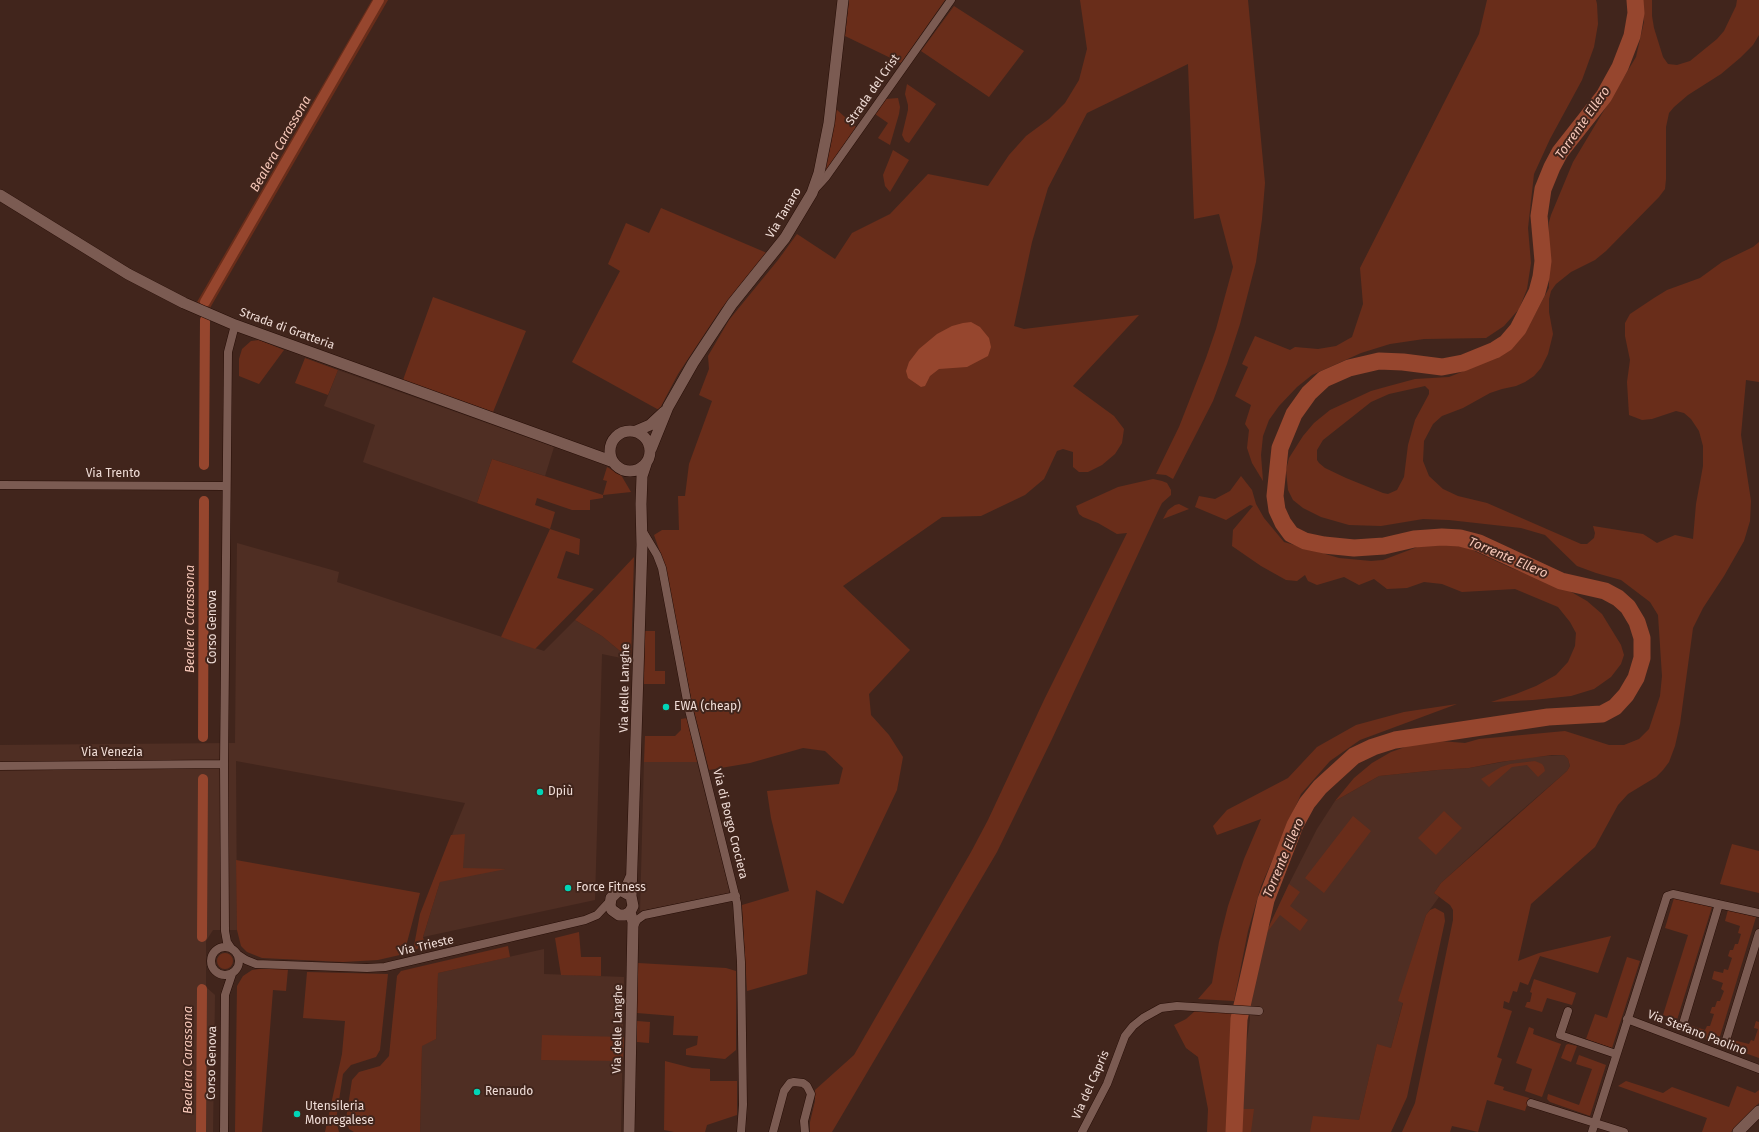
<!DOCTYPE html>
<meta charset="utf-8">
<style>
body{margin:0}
canvas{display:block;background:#41251c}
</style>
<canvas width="1759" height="1132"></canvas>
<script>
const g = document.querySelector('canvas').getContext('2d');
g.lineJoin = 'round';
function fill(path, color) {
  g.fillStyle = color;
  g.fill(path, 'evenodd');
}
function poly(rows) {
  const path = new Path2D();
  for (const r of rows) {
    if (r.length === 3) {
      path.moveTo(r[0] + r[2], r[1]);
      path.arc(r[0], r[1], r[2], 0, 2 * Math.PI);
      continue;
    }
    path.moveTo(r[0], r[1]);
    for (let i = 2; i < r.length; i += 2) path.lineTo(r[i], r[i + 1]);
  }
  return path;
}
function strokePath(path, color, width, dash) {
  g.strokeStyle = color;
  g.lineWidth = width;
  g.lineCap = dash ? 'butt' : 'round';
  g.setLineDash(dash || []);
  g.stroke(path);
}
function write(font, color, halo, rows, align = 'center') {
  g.font = font + ' "Fira Sans",sans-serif';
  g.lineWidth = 4;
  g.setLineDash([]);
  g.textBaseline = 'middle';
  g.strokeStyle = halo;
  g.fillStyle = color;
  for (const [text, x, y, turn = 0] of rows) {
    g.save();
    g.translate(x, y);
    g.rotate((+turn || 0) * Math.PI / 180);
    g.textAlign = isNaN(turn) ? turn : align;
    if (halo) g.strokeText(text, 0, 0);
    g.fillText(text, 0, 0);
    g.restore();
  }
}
fill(poly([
 [338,370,554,447,545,476,492,459,477,503,363,462,375,425,324,406],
 [237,543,339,572,337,582,544,651,575,620,602,636,631,660,602,654,595,900,423,937,440,882,432,884,465,803,236,761,237,930,213,930,206,941,206,987,215,995,213,1132,0,1132,0,745,235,743],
 [1564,755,1568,759,1570,766,1567,771,1500,829,1441,883,1434,893,1439,897,1426,915,1399,1001,1403,1002,1391,1048,1377,1045,1359,1120,1345,1132,1240,1132,1243,1069,1250,1019,1250,1002,1265,935,1289,884,1317,829,1335,801,1379,776,1437,770,1469,768,1530,757],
 [644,762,697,762,730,893,640,911],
 [544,949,544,974,624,977,621,1132,420,1132,422,1045,436,1039,438,973]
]), '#4f2e23');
fill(poly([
 [372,0,388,0,210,308,197,302],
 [849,0,945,0,901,63,845,36],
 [1080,0,1248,0,1265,183,1262,219,1256,262,1240,324,1227,364,1213,401,1173,479,1166,475,1156,474,1179,427,1206,358,1216,329,1233,267,1219,214,1194,219,1188,64,1087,113,1048,188,1032,242,1014,326,1024,329,1139,315,1073,386,1114,416,1124,429,1122,443,1115,454,1102,465,1088,472,1079,472,1073,467,1073,452,1063,449,1057,451,1044,479,1025,495,981,516,942,517,843,586,910,650,869,694,871,715,889,735,903,757,897,790,843,904,816,890,807,974,747,991,742,905,789,891,771,818,767,791,839,784,843,768,825,751,803,748,750,763,709,770,692,703,666,569,654,535,662,530,679,530,678,496,685,496,689,464,712,401,699,395,709,369,708,356,729,320,778,260,797,234,835,259,852,233,890,214,928,174,988,186,1009,155,1026,136,1049,119,1065,103,1079,80,1087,49],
 [1487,0,1596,0,1597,4,1598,24,1594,47,1582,80,1550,139,1534,174,1528,228,1531,263,1527,289,1519,309,1504,326,1486,338,1424,339,1390,344,1361,353,1312,375,1297,387,1279,406,1269,420,1263,436,1261,455,1263,481,1252,463,1247,448,1249,430,1245,424,1251,405,1235,396,1248,367,1242,364,1255,336,1290,350,1295,347,1318,349,1336,346,1352,337,1363,304,1360,268,1479,34],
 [1642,0,1652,0,1652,16,1654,28,1663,57,1668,64,1677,65,1690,61,1717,39,1724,31,1736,6,1737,0,1759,0,1759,35,1753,45,1740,58,1721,74,1688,95,1674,107,1669,113,1666,127,1666,179,1665,189,1659,197,1606,251,1595,260,1571,272,1556,284,1551,291,1549,299,1549,312,1553,334,1548,354,1541,368,1534,376,1525,382,1516,386,1502,389,1490,393,1463,408,1442,416,1433,424,1424,441,1423,461,1429,476,1443,489,1458,496,1487,503,1581,544,1587,544,1594,538,1595,533,1593,526,1643,534,1657,543,1675,535,1693,539,1696,504,1703,466,1703,446,1699,431,1691,419,1684,413,1676,411,1652,419,1642,420,1629,415,1627,382,1630,360,1625,336,1625,323,1630,314,1654,298,1667,290,1700,278,1722,262,1753,247,1759,242,1759,382,1746,380,1741,435,1751,501,1750,521,1744,541,1724,576,1703,608,1693,628,1680,724,1675,746,1669,762,1663,770,1656,777,1628,794,1618,805,1595,847,1531,904,1518,961,1539,953,1611,936,1598,973,1540,956,1528,985,1520,982,1517,992,1513,991,1509,1003,1504,1001,1503,1008,1512,1011,1497,1057,1502,1059,1494,1084,1504,1087,1503,1090,1529,1098,1525,1111,1487,1100,1478,1132,1452,1126,1450,1132,1402,1132,1415,1103,1453,920,1453,910,1450,905,1434,893,1441,883,1567,771,1570,766,1568,759,1564,755,1552,755,1500,762,1469,768,1437,770,1379,776,1335,801,1354,778,1372,763,1391,752,1408,746,1440,741,1465,743,1479,739,1565,731,1609,745,1624,745,1639,739,1649,729,1660,696,1662,676,1658,615,1650,602,1621,580,1596,573,1577,566,1545,535,1521,528,1449,520,1423,519,1381,526,1349,525,1321,517,1303,508,1293,500,1288,490,1286,470,1289,458,1303,436,1314,423,1330,410,1371,391,1389,386,1415,379,1449,377,1459,373,1501,354,1513,345,1526,331,1549,288,1549,222,1551,215,1573,162,1636,57,1644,22],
 [1425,386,1429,390,1429,394,1415,420,1408,445,1404,477,1397,490,1388,494,1383,493,1346,478,1325,468,1319,463,1317,460,1317,450,1323,440,1371,402,1389,394],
 [954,6,1024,51,989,97,921,51],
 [907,84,936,104,909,143,905,141,902,135,908,110,908,105,905,94],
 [898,98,900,107,899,114,890,145,878,138,888,123,875,114,886,99],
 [836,109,856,127,824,174,831,144],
 [893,150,909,160,890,192,885,186,883,175],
 [661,208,767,253,721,309,678,374,659,410,572,362,620,271,608,264,626,223,649,233],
 [433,297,526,331,493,412,403,380],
 [259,340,284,350,259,384,239,376,239,359,242,349,251,341],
 [305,358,338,370,328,395,295,383],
 [492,459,603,495,607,481,603,480,607,467,621,475,631,492,603,495,603,498,590,500,590,510,572,510,537,498,535,505,555,512,550,529,580,539,579,555,566,551,557,578,594,589,535,649,501,637,550,529,477,503],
 [1241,476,1252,490,1256,504,1264,518,1284,542,1339,558,1371,561,1383,560,1420,546,1437,543,1453,544,1470,549,1511,568,1566,589,1587,601,1602,614,1621,645,1624,655,1621,664,1611,677,1594,689,1571,696,1533,700,1491,702,1516,694,1536,686,1556,675,1568,662,1575,646,1576,633,1570,622,1558,607,1515,589,1462,592,1442,584,1424,582,1407,588,1387,589,1374,579,1359,585,1344,577,1317,585,1308,581,1305,575,1297,581,1286,580,1261,566,1232,546,1233,530,1253,506,1250,505,1226,520,1195,507,1199,496,1215,499,1230,491],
 [1153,479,1162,481,1167,483,1171,490,1171,495,1162,503,1158,511,1052,739,997,852,832,1132,810,1132,810,1122,815,1101,815,1090,854,1055,971,852,988,820,1044,700,1127,533,1117,534,1098,523,1083,517,1079,514,1076,506,1118,487],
 [1179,504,1189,509,1163,519,1168,510,1175,505],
 [634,557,631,660,602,636,575,620],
 [645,631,655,631,655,671,665,671,665,684,644,684],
 [1457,704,1360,740,1330,761,1301,794,1261,886,1248,931,1234,1001,1198,999,1212,983,1219,942,1228,906,1244,859,1261,819,1217,835,1213,826,1227,810,1288,778,1317,747,1356,725,1404,712],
 [687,718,697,762,644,762,645,736,675,736,681,730,681,719],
 [1535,761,1542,764,1544,767,1545,771,1538,777,1527,765,1512,767,1489,787,1481,779,1501,767,1510,764],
 [1444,811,1462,828,1436,855,1418,838],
 [1353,816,1371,831,1324,893,1305,878],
 [465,834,463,868,506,869,440,882,423,937,425,945,413,951,420,914,451,835],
 [1732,844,1759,851,1759,893,1720,884],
 [236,860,420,893,404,954,378,960,343,962,262,958,247,952,241,946,237,930],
 [1289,884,1300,892,1290,906,1308,920,1300,931,1280,915,1265,935],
 [1674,898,1712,907,1677,1020,1663,1015,1688,935,1665,928],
 [1435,908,1444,913,1445,921,1407,1097,1391,1132,1310,1132,1313,1116,1359,1120,1377,1044,1391,1048,1403,1003,1398,1001,1426,915,1430,910],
 [1728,910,1756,917,1718,1043,1688,1032,1689,1025,1705,1030,1707,1026,1710,1026,1714,1014,1710,1013,1712,1007,1715,1007,1717,1001,1720,1001,1724,991,1721,989,1723,983,1712,979,1714,971,1723,973,1724,969,1728,970,1732,958,1728,956,1730,950,1733,950,1735,944,1738,944,1741,934,1738,933,1740,926,1725,921],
 [579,932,581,957,601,957,601,976,561,975,555,938],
 [508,946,510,957,438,973,436,1039,422,1046,420,1132,354,1132,349,1129,346,1119,352,1080,359,1072,380,1066,389,1056,397,976,401,971],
 [225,961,8],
 [1627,957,1640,961,1612,1048,1586,1039,1595,1014,1607,1018],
 [638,963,726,968,736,971,736,1050,725,1059,686,1055,686,1049,697,1045,698,1036,673,1035,674,1016,637,1013],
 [259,969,288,969,286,991,273,990,262,1132,235,1132,237,986,243,976,252,970],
 [307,972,388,974,380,1050,376,1057,351,1065,343,1074,336,1120,339,1132,325,1132,342,1054,345,1021,303,1018],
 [1534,979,1576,993,1572,1005,1547,998,1542,1012,1525,1007,1527,1002,1530,1002,1532,993,1530,992],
 [1195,1011,1234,1013,1229,1132,1207,1132,1208,1109,1198,1057,1186,1048,1174,1025,1186,1019],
 [637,1021,650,1022,649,1043,637,1042],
 [1756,1021,1759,1022,1759,1058,1731,1048,1733,1040,1749,1044,1751,1040,1754,1041,1758,1029,1754,1028],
 [1529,1027,1534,1029,1533,1034,1561,1044,1542,1097,1525,1091,1532,1069,1516,1063],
 [542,1035,624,1037,623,1061,541,1060],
 [1568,1044,1577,1046,1571,1062,1561,1058,1566,1045],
 [1579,1055,1606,1065,1590,1116,1550,1102,1547,1099,1548,1094,1579,1105,1592,1069,1576,1064],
 [665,1061,692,1068,710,1069,710,1081,737,1081,737,1115,707,1125,705,1132,674,1132,664,1130],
 [1626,1081,1663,1093,1672,1087,1729,1107,1737,1086,1755,1093,1759,1090,1759,1103,1731,1132,1702,1132,1707,1118,1618,1086],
 [1241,1109,1254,1109,1251,1132,1240,1132]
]), '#692d1a');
fill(poly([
 [971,322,980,327,989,338,991,347,988,356,967,367,939,369,930,376,925,386,921,387,908,378,906,371,909,362,919,349,937,334,952,326,963,323]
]), '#96462e');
strokePath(poly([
 [205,302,379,0],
 [204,465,205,320],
 [203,737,204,501],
 [202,937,203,779],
 [201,1132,202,989]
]), '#96462e', 10);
strokePath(poly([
 [1234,1132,1239,1019,1266,900,1295,825,1307,803,1320,787,1354,756,1373,747,1395,740,1548,717,1602,714,1615,707,1626,695,1636,678,1642,658,1642,638,1637,622,1628,607,1618,598,1605,591,1561,581,1479,543,1460,538,1442,537,1414,539,1384,546,1354,548,1324,545,1305,541,1291,534,1283,523,1277,510,1275,496,1280,448,1294,414,1309,393,1324,379,1349,368,1379,361,1403,362,1442,367,1463,363,1495,350,1506,343,1518,329,1537,292,1541,277,1543,261,1539,216,1543,189,1552,167,1560,152,1604,96,1620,67,1632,36,1636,13,1635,0]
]), '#96462e', 17);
const street = poly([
 [815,189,826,177,951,0],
 [0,485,226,486],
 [642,530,657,555,662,568,688,706,737,903,741,962,743,1105,741,1132],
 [0,766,224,764],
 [633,928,637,920,644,915,736,896],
 [225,961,14],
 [231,948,227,942,225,931,224,764,228,352,235,325],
 [237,954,246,960,256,964,367,968,385,967,585,920,597,915,609,902],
 [1568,1011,1560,1035,1616,1054],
 [1627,1019,1759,1069],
 [1683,1024,1719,904],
 [1726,1040,1759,933],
 [1531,1103,1624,1132],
 [224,1132,225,995,232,974],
 [773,1132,784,1091,790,1083,794,1082,803,1083,807,1086,811,1094,804,1121,805,1132],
 [1082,1132,1107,1084,1125,1036,1133,1026,1143,1018,1161,1008,1177,1006,1259,1011],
 [1592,1132,1667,896,1673,894,1759,913]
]);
const secondary = poly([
 [0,195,128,274,184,303,235,325,611,461],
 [630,451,20],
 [636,431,650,425,664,412],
 [651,449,668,407,693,363,732,304,785,238,812,193,819,173,829,123,843,0],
 [622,891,631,896,633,906,630,912,625,915,619,915,612,910,610,906,611,898,617,892,626,888,631,877],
 [631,896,642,545,641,504,642,476,646,464],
 [629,1132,633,922,630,912],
 [1738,1132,1759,1111]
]);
strokePath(street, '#260d06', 9);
strokePath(secondary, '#260d06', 12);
strokePath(street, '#7b5b52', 8);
strokePath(secondary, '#7b5b52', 11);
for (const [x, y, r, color] of [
 [666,707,4,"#01d5b6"],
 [540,792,4,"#01d5b6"],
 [568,888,4,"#01d5b6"],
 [477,1092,4,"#01d5b6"],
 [297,1114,4,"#01d5b6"]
]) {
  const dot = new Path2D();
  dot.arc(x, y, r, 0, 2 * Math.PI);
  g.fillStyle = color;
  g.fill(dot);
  strokePath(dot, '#41251c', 1.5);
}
write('12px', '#f0ddd7', '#41251c', [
 ["Strada del Crist",873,90,-55],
 ["Via Tanaro",784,213,-59],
 ["Strada di Gratteria",287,329,20],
 ["Via Trento",113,474],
 ["Corso Genova",213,627,-90],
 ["Via delle Langhe",625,688,-89],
 ["Via Venezia",112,753],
 ["Via di Borgo Crociera",730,824,76],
 ["Via Trieste",426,946,-13],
 ["Via delle Langhe",618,1029,-89],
 ["Via Stefano Paolino",1697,1033,21],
 ["Corso Genova",212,1063,-89],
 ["Via del Capris",1091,1085,-66]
]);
write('12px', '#f0ddd7', '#41251c', [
 ["EWA (cheap)",674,707],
 ["Dpiù",548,792],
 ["Force Fitness",576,888],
 ["Renaudo",485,1092],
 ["Utensileria",305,1107],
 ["Monregalese",305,1121]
], 'left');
write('italic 13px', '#f5c6b7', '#41251c', [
 ["Torrente Ellero",1583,123,-55],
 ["Bealera Carassona",281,144,-60],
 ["Torrente Ellero",1508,558,23],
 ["Bealera Carassona",190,619,-90],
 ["Torrente Ellero",1284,858,-67],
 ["Bealera Carassona",188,1060,-90]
]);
</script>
